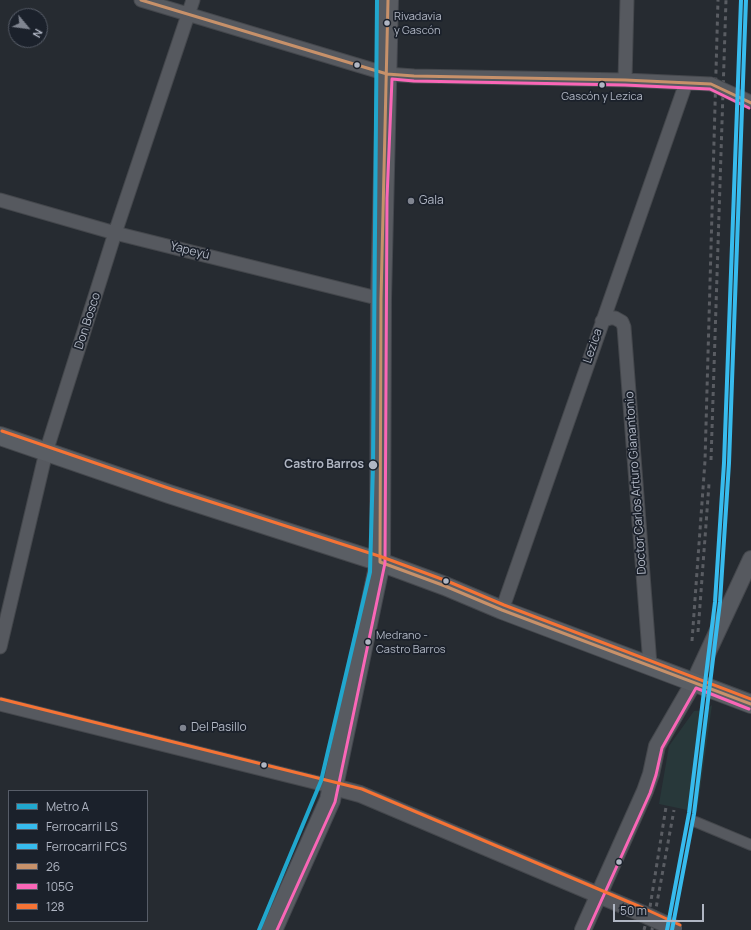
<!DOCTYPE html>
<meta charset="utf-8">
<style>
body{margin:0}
#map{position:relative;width:751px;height:930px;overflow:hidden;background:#262b31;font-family:Manrope,sans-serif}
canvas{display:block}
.legend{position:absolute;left:8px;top:790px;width:140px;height:132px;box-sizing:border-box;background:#1b212b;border:1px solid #575d68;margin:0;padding:5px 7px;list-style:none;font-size:12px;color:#b0b6c3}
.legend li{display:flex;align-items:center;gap:8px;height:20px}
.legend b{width:20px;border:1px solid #575d68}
.north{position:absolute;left:8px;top:8px;width:40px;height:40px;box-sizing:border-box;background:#1b212b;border:1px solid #575d68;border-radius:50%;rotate:119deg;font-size:11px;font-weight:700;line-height:16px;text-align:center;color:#b0b6c3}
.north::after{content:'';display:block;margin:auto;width:14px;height:18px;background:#808590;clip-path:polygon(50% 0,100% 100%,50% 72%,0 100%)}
.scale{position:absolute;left:613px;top:904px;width:91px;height:18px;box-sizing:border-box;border:2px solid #b0b6c3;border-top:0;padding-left:5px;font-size:12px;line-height:14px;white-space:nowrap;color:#b0b6c3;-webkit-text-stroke:3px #1b212b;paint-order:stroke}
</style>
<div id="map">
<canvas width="751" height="930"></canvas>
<ul class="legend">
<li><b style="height:5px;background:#21a7ce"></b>Metro A</li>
<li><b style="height:5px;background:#37bbed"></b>Ferrocarril LS</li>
<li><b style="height:5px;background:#37bbed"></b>Ferrocarril FCS</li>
<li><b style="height:5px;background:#c7916a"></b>26</li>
<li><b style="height:5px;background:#fa66b7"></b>105G</li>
<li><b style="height:5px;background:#f57335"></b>128</li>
</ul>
<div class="north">N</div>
<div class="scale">50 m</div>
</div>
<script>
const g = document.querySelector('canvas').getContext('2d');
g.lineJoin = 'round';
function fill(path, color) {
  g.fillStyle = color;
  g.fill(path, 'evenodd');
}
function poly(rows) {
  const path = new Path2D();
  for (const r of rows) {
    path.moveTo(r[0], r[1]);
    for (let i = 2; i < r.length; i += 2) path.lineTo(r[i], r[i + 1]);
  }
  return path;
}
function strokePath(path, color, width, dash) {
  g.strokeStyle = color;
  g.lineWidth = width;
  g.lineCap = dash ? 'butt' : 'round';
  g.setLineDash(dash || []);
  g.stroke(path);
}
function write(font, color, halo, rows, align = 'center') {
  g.font = font + ' Manrope,sans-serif';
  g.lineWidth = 3.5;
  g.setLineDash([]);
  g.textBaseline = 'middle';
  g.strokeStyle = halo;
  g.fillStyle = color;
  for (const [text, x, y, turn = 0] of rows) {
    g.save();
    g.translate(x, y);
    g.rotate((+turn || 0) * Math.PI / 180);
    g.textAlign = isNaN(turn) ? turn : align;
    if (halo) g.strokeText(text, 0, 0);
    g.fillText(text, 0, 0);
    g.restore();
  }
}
fill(poly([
 [712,705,697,812,659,804,669,746,694,711,706,710]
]), '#28383a');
const pedestrian = poly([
 [696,822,751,845]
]);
const minor = poly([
 [141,0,387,74,414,76,625,80,711,84],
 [625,80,627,0],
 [0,200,115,233,381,299],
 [602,321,610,318,615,318,622,322,624,327,650,665],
 [502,610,686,83],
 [0,647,46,452,115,233,193,0],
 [0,704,334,787]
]);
const tertiary = poly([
 [334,787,360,794,641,913],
 [583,930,645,791,651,774,657,746,694,682,751,559]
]);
const secondary = poly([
 [0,436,169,494,380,562,445,586,502,610,751,704]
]);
const primary = poly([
 [272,930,330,800,380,562,381,299,388,0]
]);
strokePath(pedestrian, '#44474c', 12);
strokePath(minor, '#44474c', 15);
strokePath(tertiary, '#44474c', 18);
strokePath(secondary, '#44474c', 20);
strokePath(primary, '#44474e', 22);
strokePath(pedestrian, '#56595f', 10);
strokePath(minor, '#56595f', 13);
strokePath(tertiary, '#56595f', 16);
strokePath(secondary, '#5a5e64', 18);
strokePath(primary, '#585b61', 20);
strokePath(poly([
 [711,460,726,0],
 [698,632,709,484],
 [692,641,705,461,718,0],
 [644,930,650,907,666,807],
 [652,930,674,810]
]), '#5a5d63', 3, [4, 4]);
const minorBridge = poly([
 [711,84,748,101]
]);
const tertiaryBridge = poly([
 [641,913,674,928]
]);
strokePath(minorBridge, '#44474c', 15, []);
strokePath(tertiaryBridge, '#44474c', 18, []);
strokePath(minorBridge, '#56595f', 13);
strokePath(tertiaryBridge, '#56595f', 16);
strokePath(poly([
 [141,0,387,74,414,76,625,80,711,84,751,103],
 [388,0,381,299,380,562,445,586,502,610,751,704]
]), '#c7916a', 3);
strokePath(poly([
 [277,930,335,802,385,563,387,198,392,79,414,81,625,85,710,89,749,108],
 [588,930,650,793,656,775,662,748,696,688,749,709]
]), '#fa66b7', 3);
strokePath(poly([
 [2,431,171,489,382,557,447,581,504,605,751,699],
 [1,699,362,789,643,908,680,925]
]), '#f57335', 3);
strokePath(poly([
 [667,930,689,813,715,602,724,463,741,0]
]), '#37bbed', 4);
strokePath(poly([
 [672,930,694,814,720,602,729,463,746,0]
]), '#37bbed', 4);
strokePath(poly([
 [259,930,321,781,370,572,373,465,377,0]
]), '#21a7ce', 4);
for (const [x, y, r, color] of [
 [387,23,3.5,"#b0b6c3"],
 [357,65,3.5,"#b0b6c3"],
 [602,85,3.5,"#b0b6c3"],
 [411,201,4,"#808590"],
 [373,465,5,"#b0b6c3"],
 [446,581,3.5,"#b0b6c3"],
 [368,642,3.5,"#b0b6c3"],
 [183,728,4,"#808590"],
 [264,765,3.5,"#b0b6c3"],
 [619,862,3.5,"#b0b6c3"]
]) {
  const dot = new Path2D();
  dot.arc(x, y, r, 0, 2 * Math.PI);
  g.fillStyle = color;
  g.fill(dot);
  strokePath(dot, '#1b212b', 1.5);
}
write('11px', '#b0b6c3', '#1b212b', [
 ["Rivadavia",394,17],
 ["y Gascón",394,31],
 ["Gascón y Lezica",602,97,"center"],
 ["Medrano -",376,636],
 ["Castro Barros",376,650]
], 'left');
write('12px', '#b0b6c3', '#1b212b', [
 ["Gala",419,201],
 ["Del Pasillo",191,728]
], 'left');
write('12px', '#b0b6c3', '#1b212b', [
 ["Yapeyú",190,251,14],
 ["Don Bosco",88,321,-72],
 ["Lezica",593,346,-71],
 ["Doctor Carlos Arturo Gianantonio",636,483,-94]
]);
write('bold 12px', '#b0b6c3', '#1b212b', [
 ["Castro Barros",364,465]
], 'right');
</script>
